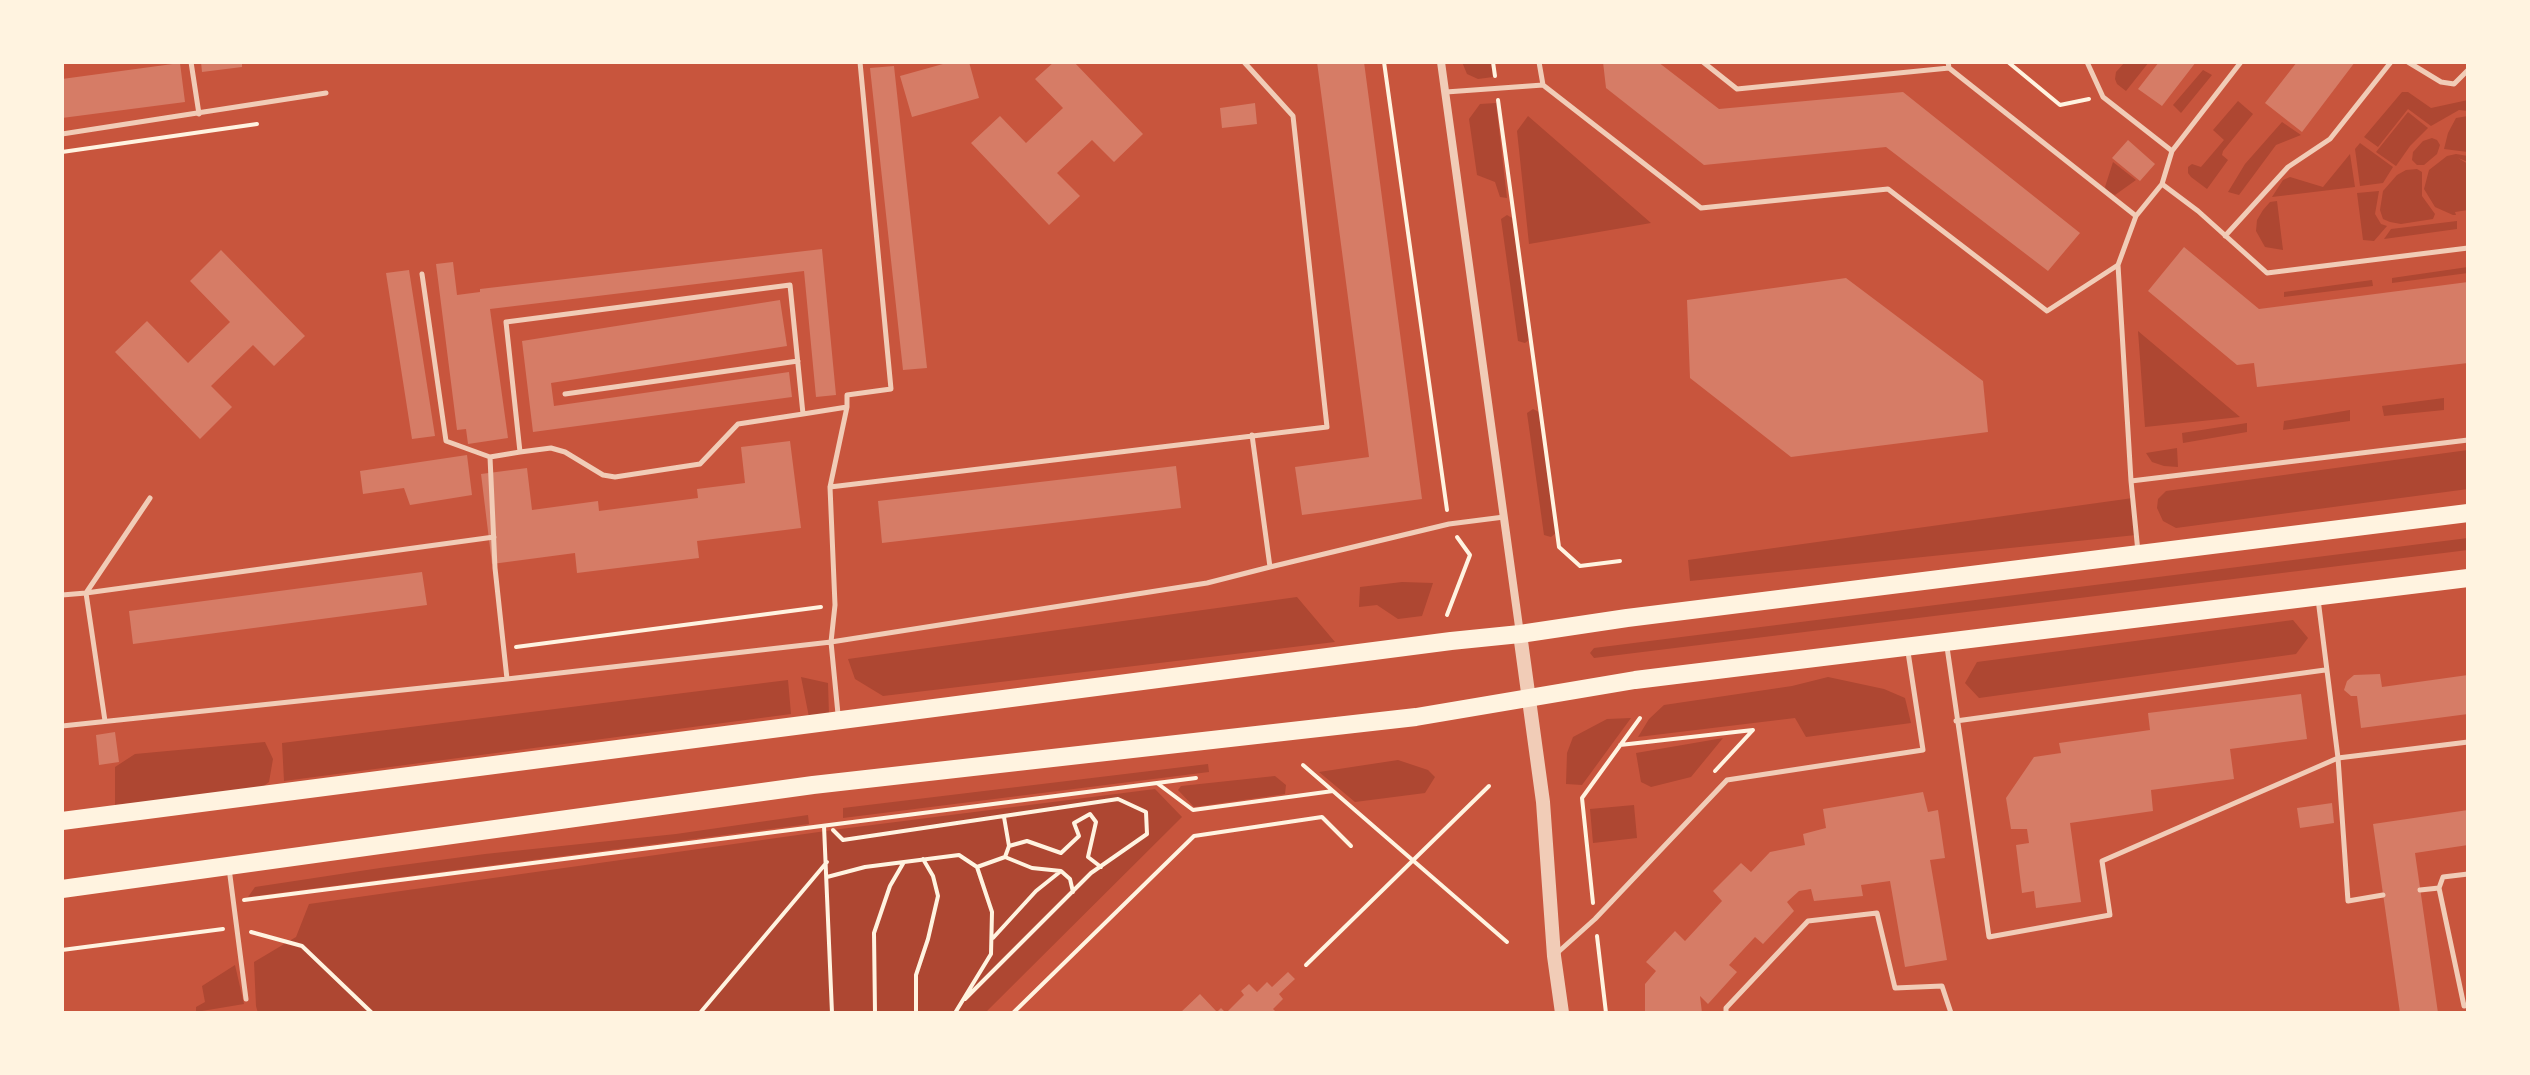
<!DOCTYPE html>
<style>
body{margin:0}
#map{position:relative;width:2530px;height:1075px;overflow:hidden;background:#c8553d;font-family:Inter,sans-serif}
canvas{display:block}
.frame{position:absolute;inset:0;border:64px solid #fff3e0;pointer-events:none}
</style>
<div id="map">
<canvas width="2530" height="1075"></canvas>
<div class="frame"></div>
</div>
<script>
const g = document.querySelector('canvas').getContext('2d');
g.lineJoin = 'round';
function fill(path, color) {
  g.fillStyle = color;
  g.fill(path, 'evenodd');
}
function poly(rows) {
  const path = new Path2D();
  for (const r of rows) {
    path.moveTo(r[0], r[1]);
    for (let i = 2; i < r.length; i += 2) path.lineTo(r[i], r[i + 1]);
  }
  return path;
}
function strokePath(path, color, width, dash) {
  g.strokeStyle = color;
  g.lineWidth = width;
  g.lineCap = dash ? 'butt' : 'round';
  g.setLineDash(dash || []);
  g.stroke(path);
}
fill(poly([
 [1462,62,1491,62,1493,77,1478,79,1467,74],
 [2125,62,2149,62,2126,91,2117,84,2115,79,2116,72],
 [2203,70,2212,75,2181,113,2173,105],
 [2402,92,2408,92,2431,108,2468,100,2468,111,2459,110,2431,126,2408,109,2378,147,2364,137],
 [2238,101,2253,114,2223,151,2222,155,2228,160,2207,189,2191,177,2188,173,2188,167,2192,164,2201,167,2224,140,2213,130],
 [1496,103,1507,198,1500,197,1495,182,1477,175,1469,119,1480,104],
 [2408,112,2428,128,2410,146,2396,166,2376,152],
 [1528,116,1651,223,1529,244,1517,131],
 [2468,116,2468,152,2444,149,2448,133,2456,118],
 [2282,122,2301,135,2276,145,2239,195,2228,192,2245,164],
 [2432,138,2437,140,2440,145,2437,154,2424,165,2417,165,2412,160,2413,152,2423,141],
 [2360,143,2393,167,2383,183,2360,186,2355,149],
 [2350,154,2355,187,2272,197,2283,180,2290,177,2323,187],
 [2456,154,2468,156,2468,162,2458,158,2468,164,2468,210,2455,212,2456,215,2453,215,2435,207,2424,189,2429,170,2447,156],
 [2113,162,2136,180,2115,195,2107,191,2105,187],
 [2417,169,2422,172,2422,196,2435,214,2433,219,2401,224,2390,222,2383,219,2380,210,2383,191,2397,175,2406,170],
 [2379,191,2375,214,2381,224,2387,226,2374,241,2363,240,2357,193],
 [2277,201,2283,250,2265,247,2256,231,2257,220,2263,210,2270,202],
 [1507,215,1512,218,1530,339,1525,343,1518,341,1501,219],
 [2457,221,2457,229,2384,239,2391,229],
 [2468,267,2468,273,2392,283,2392,278],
 [2372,280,2373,286,2284,297,2284,292],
 [2138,331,2240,417,2145,427],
 [2444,398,2444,410,2384,416,2382,406],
 [1533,409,1539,412,1556,533,1551,537,1544,535,1527,413],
 [2350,410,2350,421,2283,430,2284,421],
 [2247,423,2247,432,2183,443,2182,433],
 [2177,448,2178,467,2164,466,2152,462,2146,453],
 [2468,450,2468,489,2176,528,2163,521,2157,508,2158,499,2166,491],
 [2133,498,2136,535,1690,581,1688,560],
 [2468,538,2468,550,1594,658,1590,653,1594,648],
 [1402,582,1433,583,1422,616,1398,619,1377,605,1359,607,1360,587],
 [1297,597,1335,642,883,696,855,679,848,659],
 [2293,620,2308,638,2296,654,1979,698,1965,683,1977,662],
 [801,677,828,683,829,715,809,717],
 [1828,677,1884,689,1905,698,1911,723,1806,737,1795,718,1638,737,1649,719,1664,705,1792,686],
 [788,680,791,714,284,781,282,743],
 [1631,718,1582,785,1566,784,1567,753,1573,737,1607,719],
 [1723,738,1691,777,1651,787,1641,782,1636,753],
 [265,742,273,759,269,782,260,789,115,805,115,767,135,754],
 [1398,760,1428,770,1435,777,1425,793,1355,802,1319,772],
 [1208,764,1209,772,843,818,843,808],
 [1275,776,1286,785,1285,794,1194,807,1178,790,1181,786],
 [1155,789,1182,817,985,1013,258,1013,256,1006,254,962,296,937,309,904,833,830],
 [1634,805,1637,838,1593,843,1590,809],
 [808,815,809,824,248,897,255,887,380,868,485,854,676,834],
 [235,965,244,1004,196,1012,196,1007,205,1002,202,986]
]), '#ae4732');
fill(poly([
 [201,62,242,62,242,67,202,72],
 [950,62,969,62,979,98,912,117,900,76],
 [1054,62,1074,62,1143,134,1114,162,1092,140,1057,173,1080,196,1049,225,971,143,1000,116,1026,143,1063,108,1035,79],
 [1317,62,1364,62,1422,499,1302,515,1295,467,1369,457],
 [1603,62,1658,62,1719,109,1903,92,2080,233,2048,271,1886,147,1704,165,1606,88],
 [2159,62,2196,62,2162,106,2138,89],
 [2297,62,2355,62,2302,132,2265,103],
 [180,63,185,102,62,118,62,79],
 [894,66,927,368,903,370,870,68],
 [1255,103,1257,124,1222,128,1220,108],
 [2128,140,2155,164,2140,181,2112,158],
 [2184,247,2259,309,2468,282,2468,363,2257,387,2254,363,2237,365,2148,291],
 [822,249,836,395,816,397,804,271,490,309,508,438,468,444,466,429,457,430,436,264,453,262,457,295,480,292,480,289],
 [221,250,305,336,274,366,253,345,211,386,232,407,200,439,115,352,147,321,188,363,230,322,190,281],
 [409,270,435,436,412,439,386,273],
 [1846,278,1983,381,1988,432,1791,457,1690,378,1687,300],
 [780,300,787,346,551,383,554,406,789,372,792,397,533,432,522,341],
 [790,441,801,528,697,541,699,558,577,573,575,553,492,564,481,474,527,468,532,510,598,501,599,511,698,498,697,489,745,483,741,447],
 [467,455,472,495,410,505,404,488,363,494,360,471],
 [1176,466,1181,508,882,543,878,501],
 [422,572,427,605,133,644,129,611],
 [2380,674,2382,687,2468,675,2468,714,2361,728,2357,696,2351,696,2344,690,2347,681,2354,675],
 [2301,694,2307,739,2230,749,2234,779,2151,790,2153,811,2070,823,2081,902,2036,908,2034,891,2022,893,2016,845,2029,843,2027,829,2011,829,2006,798,2034,757,2061,753,2059,743,2150,730,2148,713],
 [115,732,119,762,99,765,96,735],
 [1923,792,1928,812,1938,810,1945,858,1930,860,1947,960,1905,967,1890,881,1861,885,1863,896,1814,901,1811,889,1799,891,1787,902,1794,911,1763,944,1755,937,1729,965,1737,972,1708,1004,1700,996,1702,1013,1645,1013,1645,984,1656,971,1646,962,1675,931,1685,941,1722,901,1713,891,1741,863,1751,872,1770,852,1805,845,1803,834,1826,828,1823,809],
 [2332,803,2334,823,2300,828,2297,808],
 [2468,810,2468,845,2415,853,2438,1013,2400,1013,2373,824],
 [1288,972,1295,979,1279,994,1283,999,1273,1009,1277,1013,1180,1013,1200,994,1217,1012,1221,1008,1226,1013,1244,995,1241,991,1249,984,1257,992,1267,982,1272,987]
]), '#d67c66');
strokePath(poly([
 [1384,62,1447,510],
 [1493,62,1495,76],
 [2008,62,2060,105,2089,99],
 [1498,100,1559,547,1580,566,1620,561],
 [62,152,257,124],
 [1447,615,1470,555,1457,537],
 [516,647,821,607],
 [1620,745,1753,730,1715,771],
 [1303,765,1507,942],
 [1157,783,1193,810,1333,791],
 [1004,817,1009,846],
 [824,826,832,1013],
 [833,830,843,840,1118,799,1146,812,1147,834,1091,873,965,999],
 [1005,857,1009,846,1027,841,1061,853,1079,836,1074,823,1090,814,1096,822,1088,857,1101,867],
 [904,862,959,855,977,867,992,912,991,954,955,1013],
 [977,867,1005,857,1032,868,1061,871],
 [827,877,865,867,904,862,890,886,874,933,875,1013],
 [244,900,1196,778],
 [1593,903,1582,798,1640,718],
 [251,932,302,946,372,1013],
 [1597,936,1606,1013],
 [993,938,1036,891,1061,871,1070,879,1073,892],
 [62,950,223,929],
 [1306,965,1489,786],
 [700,1013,827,862],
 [916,1013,916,975,928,939,938,896,933,876,923,859],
 [1013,1013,1194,836,1322,817,1351,846]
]), '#fff3e0', 4);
strokePath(poly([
 [191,62,199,114],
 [1539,62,1543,85],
 [1703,62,1737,89,1949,68,1948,62],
 [2087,62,2103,97,2172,151],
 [2408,62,2441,82,2454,84,2468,70],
 [1949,68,2136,216,2118,265],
 [1446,92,1543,85,1701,208,1888,189,2047,311,2118,265,2131,481,2138,552],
 [62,134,326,93],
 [2162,184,2198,211,2267,273,2468,248],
 [2136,216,2162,184,2172,151,2241,62],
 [2225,236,2288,167,2330,139,2391,62],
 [422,274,446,441,490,457],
 [565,394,798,361],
 [847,407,803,414,790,285,506,322,520,452,490,457,495,568,507,679,831,642,1207,583,1270,567],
 [1252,435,1270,567,1449,524,1504,517],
 [520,452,551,448,565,452,603,475,615,477,700,464,738,424,803,414],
 [2131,481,2468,440],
 [830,487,1327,427,1293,116,1244,62],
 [62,595,86,593,150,498],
 [2318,599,2338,758,2468,742],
 [1947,647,1989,937,2110,915,2102,861,2338,758,2348,901,2383,895],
 [838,714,831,642,835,605,830,487,847,407,847,395,891,389,860,62],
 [105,721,86,593,494,537],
 [1956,721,2325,670],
 [62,726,507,679],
 [229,868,246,999],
 [2468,874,2443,877,2439,888,2464,1006,2468,1005],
 [2420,890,2439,888],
 [1556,954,1595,919,1727,780,1923,750,1908,652],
 [1726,1013,1726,1008,1808,921,1877,913,1895,988,1942,986,1951,1013]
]), '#f1ccb7', 5);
strokePath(poly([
 [1441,62,1520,634]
]), '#f1ccb7', 8);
strokePath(poly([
 [1520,634,1543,802,1554,956,1562,1013]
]), '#f1ccb7', 14);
strokePath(poly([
 [62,821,1451,641,1520,634,1627,618,2468,513],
 [62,889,813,785,1416,717,1635,680,2468,578]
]), '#fff3e0', 18);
</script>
